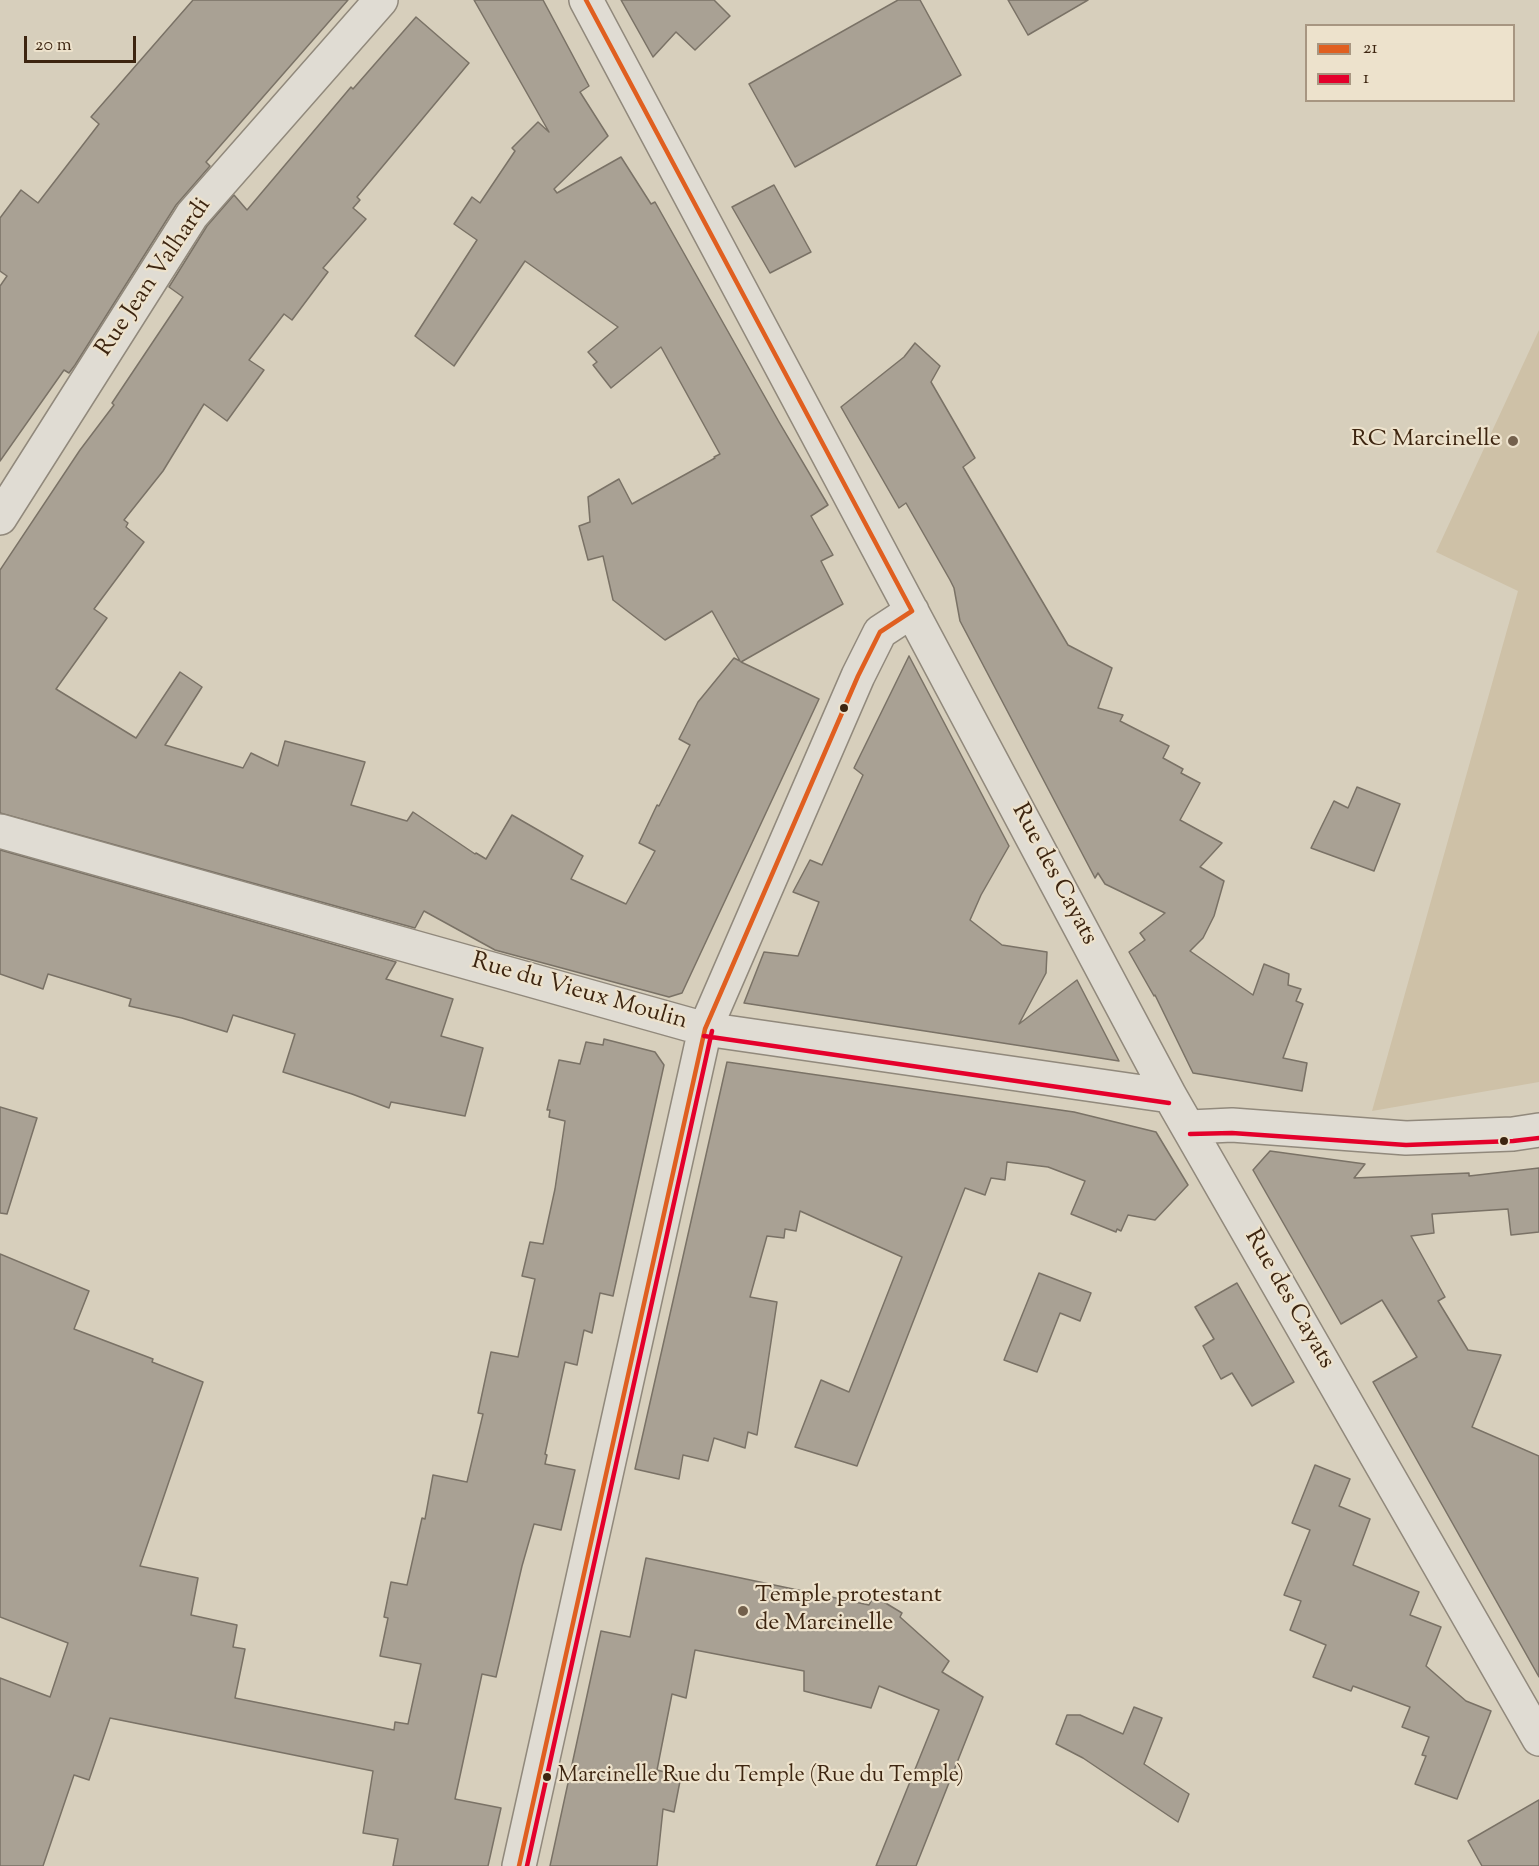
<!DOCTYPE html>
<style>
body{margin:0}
#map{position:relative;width:1539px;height:1866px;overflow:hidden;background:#d7cfbc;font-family:"Sorts Mill Goudy",serif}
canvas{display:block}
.legend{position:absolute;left:1305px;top:24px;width:210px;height:78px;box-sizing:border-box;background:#ede2cc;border:2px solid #a79681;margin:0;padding:8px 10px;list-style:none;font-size:18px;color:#3d2510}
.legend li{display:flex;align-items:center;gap:12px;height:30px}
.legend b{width:30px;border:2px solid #a79681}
.scale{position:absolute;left:24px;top:36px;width:112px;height:27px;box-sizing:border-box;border:3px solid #3d2510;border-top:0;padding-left:8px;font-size:18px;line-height:21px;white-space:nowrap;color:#3d2510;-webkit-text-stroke:4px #ede2cc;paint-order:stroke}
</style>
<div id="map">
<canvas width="1539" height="1866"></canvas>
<ul class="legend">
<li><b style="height:8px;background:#e05f20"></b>21</li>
<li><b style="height:8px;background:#e4002b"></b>1</li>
</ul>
<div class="scale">20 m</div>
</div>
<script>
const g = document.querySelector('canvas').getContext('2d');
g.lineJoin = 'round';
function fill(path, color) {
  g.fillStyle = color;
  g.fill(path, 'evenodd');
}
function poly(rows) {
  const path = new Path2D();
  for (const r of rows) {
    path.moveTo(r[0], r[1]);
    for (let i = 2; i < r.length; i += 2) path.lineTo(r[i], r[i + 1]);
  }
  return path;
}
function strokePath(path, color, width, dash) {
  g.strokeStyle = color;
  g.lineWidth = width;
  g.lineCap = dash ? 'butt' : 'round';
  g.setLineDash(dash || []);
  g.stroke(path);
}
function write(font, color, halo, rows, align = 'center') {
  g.font = font + ' "Sorts Mill Goudy",serif';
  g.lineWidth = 4.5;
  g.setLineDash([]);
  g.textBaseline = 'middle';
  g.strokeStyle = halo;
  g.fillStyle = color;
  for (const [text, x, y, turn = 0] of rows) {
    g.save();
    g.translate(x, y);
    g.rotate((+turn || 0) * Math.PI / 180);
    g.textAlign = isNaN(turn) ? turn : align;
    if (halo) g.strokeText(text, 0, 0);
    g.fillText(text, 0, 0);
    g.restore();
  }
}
fill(poly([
 [1539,330,1539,1082,1372,1111,1518,591,1436,552]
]), '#cec1a7');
const building = poly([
 [193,0,348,0,206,162,210,166,176,205,75,365,69,373,64,370,0,461,0,286,7,276,0,271,0,218,21,190,38,203,99,124,91,117,193,0],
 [474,0,543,0,589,86,580,92,608,136,554,189,557,193,621,157,651,204,655,202,779,422,828,505,811,516,833,555,821,561,843,604,741,662,819,699,682,993,669,997,495,950,424,911,415,928,0,813,0,570,80,450,114,405,112,403,183,297,169,287,207,226,234,195,247,210,351,87,353,89,416,17,469,63,357,197,360,200,353,208,366,219,323,268,328,272,292,320,284,314,249,360,264,370,227,421,204,404,163,471,124,520,128,523,126,527,144,542,94,609,107,618,56,689,136,738,180,672,202,687,165,745,243,768,251,753,278,766,285,741,365,762,351,805,407,821,413,812,475,854,476,853,486,859,512,815,583,856,571,879,626,904,655,851,639,843,657,805,659,806,690,745,679,739,698,702,734,658,740,661,712,611,665,640,613,600,603,556,588,560,579,526,590,522,588,497,619,479,632,504,715,458,714,457,720,454,661,347,611,388,593,365,597,362,588,352,618,327,525,261,454,366,415,336,477,240,454,224,472,197,480,203,515,151,512,148,538,122,549,132,474,0],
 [621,0,714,0,730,16,695,50,676,32,653,57,621,0],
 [898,0,920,0,961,75,795,167,749,84,898,0],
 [1008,0,1088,0,1028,35,1008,0],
 [774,185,811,252,770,273,732,207,774,185],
 [915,343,940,366,931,382,975,458,963,467,1068,645,1112,668,1098,708,1123,715,1120,721,1169,746,1163,758,1183,769,1181,773,1200,783,1180,820,1222,843,1200,867,1224,881,1214,916,1203,938,1190,951,1253,995,1264,964,1289,974,1288,985,1301,989,1296,1001,1303,1004,1283,1058,1307,1063,1302,1091,1193,1073,1155,995,1154,996,1129,952,1145,940,1140,933,1165,913,1105,884,1098,873,1095,878,960,621,954,588,950,580,906,503,899,508,841,407,904,357,915,343],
 [909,656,1009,846,981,895,970,920,1002,945,1047,952,1046,973,1019,1024,1077,980,1119,1061,744,1003,764,952,798,956,819,902,793,892,810,860,822,865,863,775,854,768,909,656],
 [1357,787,1400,804,1374,871,1311,848,1334,801,1348,808,1357,787],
 [0,850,396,962,386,979,453,999,441,1036,483,1048,465,1116,391,1102,389,1108,352,1094,283,1072,295,1034,233,1015,227,1032,182,1018,129,1006,131,999,48,974,43,989,0,974,0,850],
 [604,1039,655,1052,664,1065,613,1296,600,1293,592,1333,584,1330,577,1365,565,1362,545,1454,547,1455,545,1464,575,1470,561,1530,534,1524,522,1566,496,1677,482,1674,455,1799,501,1808,488,1866,393,1866,398,1839,363,1833,373,1771,110,1718,89,1780,74,1775,43,1866,0,1866,0,1678,50,1697,68,1643,0,1617,0,1254,89,1291,74,1329,153,1359,152,1362,203,1382,140,1566,198,1578,191,1615,237,1625,233,1647,245,1649,235,1698,394,1730,395,1722,408,1724,421,1664,380,1656,388,1618,384,1617,391,1582,407,1585,422,1518,425,1519,433,1475,467,1482,483,1414,478,1413,491,1352,518,1357,535,1279,522,1276,530,1242,543,1244,555,1189,565,1121,549,1117,550,1110,547,1110,559,1060,580,1064,586,1042,603,1045,604,1039],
 [727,1062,1074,1112,1156,1132,1188,1185,1155,1220,1128,1215,1121,1231,1117,1229,1116,1232,1071,1214,1085,1181,1048,1167,1007,1162,1005,1180,991,1178,985,1195,965,1188,857,1466,795,1447,821,1380,849,1392,902,1257,800,1211,796,1231,785,1229,784,1238,767,1236,750,1297,777,1302,757,1435,748,1432,745,1448,714,1438,708,1461,683,1455,679,1479,635,1469,727,1062],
 [0,1107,37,1118,7,1214,0,1213,0,1107],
 [1270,1151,1365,1164,1354,1178,1469,1173,1469,1176,1539,1168,1539,1232,1511,1235,1508,1209,1432,1214,1434,1233,1411,1236,1445,1297,1438,1301,1468,1350,1501,1355,1472,1427,1539,1456,1539,1677,1373,1382,1417,1357,1382,1300,1341,1324,1253,1170,1270,1151],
 [1039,1273,1091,1293,1080,1321,1060,1313,1037,1372,1004,1360,1039,1273],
 [1237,1283,1294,1382,1252,1406,1232,1373,1221,1379,1203,1346,1214,1339,1195,1307,1237,1283],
 [1315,1465,1350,1479,1339,1506,1370,1519,1353,1565,1419,1592,1410,1615,1441,1627,1426,1666,1466,1701,1491,1711,1457,1799,1415,1784,1426,1756,1422,1755,1429,1737,1402,1727,1410,1707,1353,1686,1351,1691,1313,1677,1326,1645,1290,1630,1301,1601,1284,1595,1310,1530,1292,1523,1315,1465],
 [646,1558,869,1605,874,1596,902,1613,900,1617,949,1661,942,1672,983,1697,916,1866,876,1866,939,1710,879,1686,871,1708,804,1691,804,1671,695,1650,686,1698,672,1694,657,1770,681,1776,674,1812,663,1809,657,1866,550,1866,601,1631,630,1637,646,1558],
 [1134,1707,1162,1718,1144,1764,1189,1794,1178,1822,1083,1758,1056,1744,1067,1715,1080,1715,1123,1734,1134,1707],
 [1539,1800,1539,1866,1482,1866,1468,1841,1539,1800]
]);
fill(building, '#a9a194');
strokePath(building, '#7a7266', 1.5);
const street = poly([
 [586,0,1170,1096,1539,1739],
 [0,518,192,215,381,0],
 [0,831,705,1029,1170,1096],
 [1190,1127,1232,1125,1406,1138,1513,1134,1539,1130],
 [519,1866,705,1029,858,676,880,632,912,611]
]);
strokePath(street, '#91897c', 36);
strokePath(street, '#e0dcd3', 33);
strokePath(poly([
 [586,0,912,611],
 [519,1866,705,1029,858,676,880,632,912,611]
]), '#e05f20', 4.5);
strokePath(poly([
 [704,1036,1169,1103],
 [1190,1134,1232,1133,1406,1145,1513,1141,1539,1138],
 [527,1866,712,1031]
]), '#e4002b', 4.5);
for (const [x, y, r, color] of [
 [1513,441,6,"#73604c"],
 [844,708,5,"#3d2510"],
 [1504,1141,5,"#3d2510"],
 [743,1611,6,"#73604c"],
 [547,1777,5,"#3d2510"]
]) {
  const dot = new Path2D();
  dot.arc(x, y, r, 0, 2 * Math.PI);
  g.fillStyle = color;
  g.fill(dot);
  strokePath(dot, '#ede2cc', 2);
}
write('22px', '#3d2510', '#ede2cc', [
 ["Marcinelle Rue du Temple (Rue du Temple)",558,1777]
], 'left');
write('24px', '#3d2510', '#ede2cc', [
 ["Rue Jean Valhardi",155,278,-56],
 ["Rue des Cayats",1053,875,62],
 ["Rue du Vieux Moulin",579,993,16],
 ["Rue des Cayats",1288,1300,60]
]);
write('24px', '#3d2510', '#ede2cc', [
 ["RC Marcinelle",1501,441],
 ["Temple protestant",755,1597,"left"],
 ["de Marcinelle",755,1625,"left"]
], 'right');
</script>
